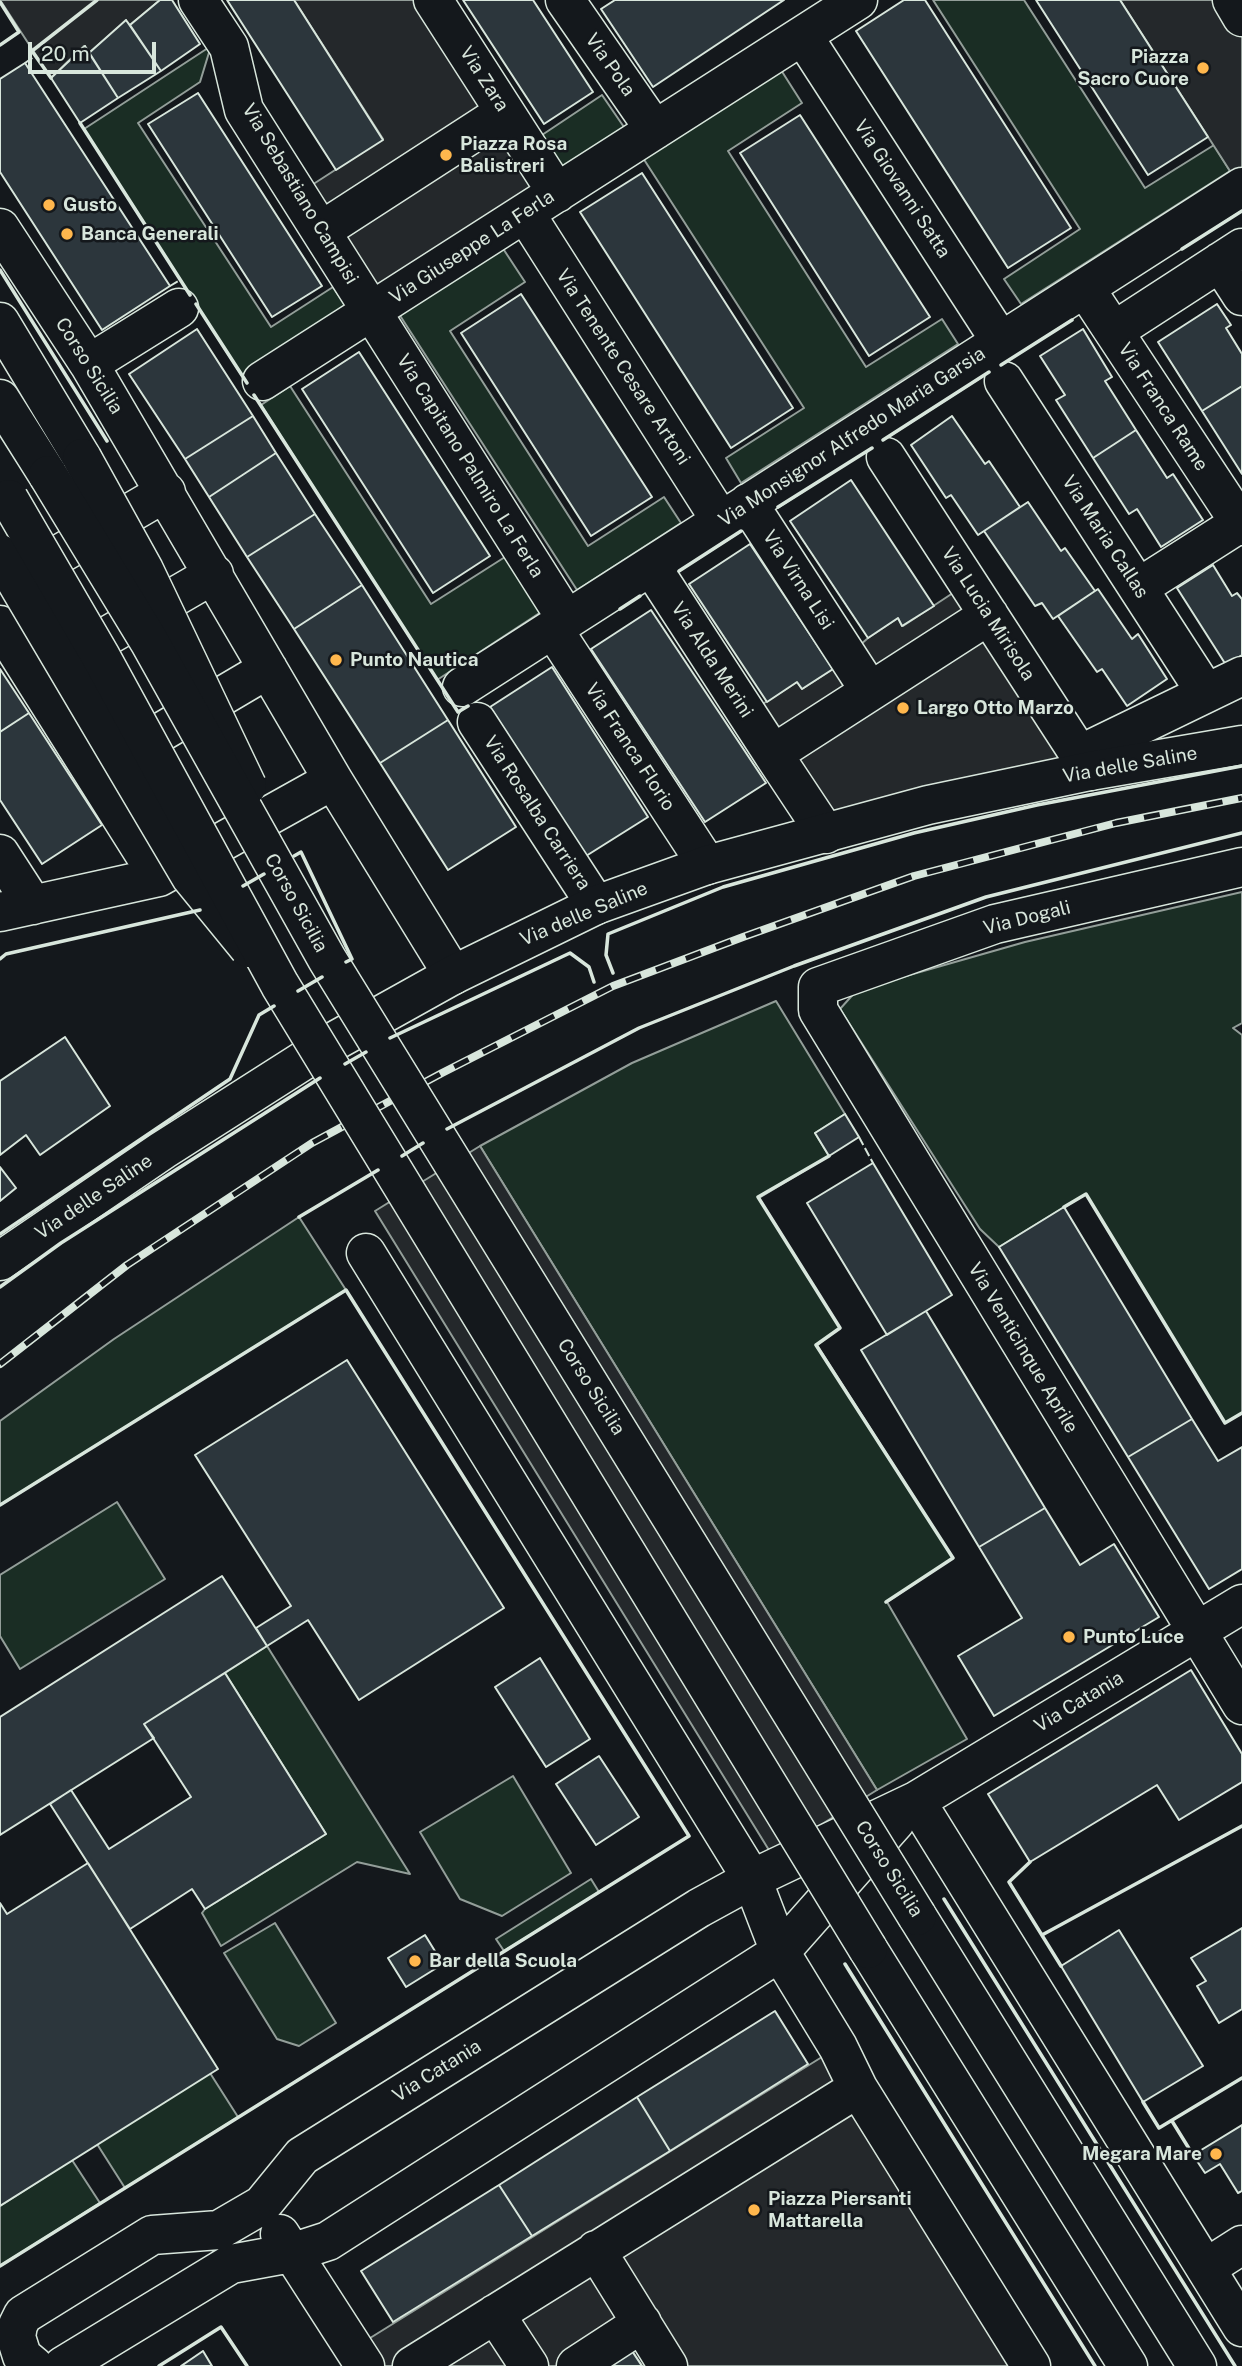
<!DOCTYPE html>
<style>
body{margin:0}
#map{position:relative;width:1242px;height:2366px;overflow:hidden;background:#14181c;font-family:"Public Sans",sans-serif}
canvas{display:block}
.scale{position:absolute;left:28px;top:42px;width:128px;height:32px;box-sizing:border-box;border:4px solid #d8e6dc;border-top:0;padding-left:9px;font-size:21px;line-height:24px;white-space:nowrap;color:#d8e6dc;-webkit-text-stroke:5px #14181c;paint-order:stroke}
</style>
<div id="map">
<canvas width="1242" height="2366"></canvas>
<div class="scale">20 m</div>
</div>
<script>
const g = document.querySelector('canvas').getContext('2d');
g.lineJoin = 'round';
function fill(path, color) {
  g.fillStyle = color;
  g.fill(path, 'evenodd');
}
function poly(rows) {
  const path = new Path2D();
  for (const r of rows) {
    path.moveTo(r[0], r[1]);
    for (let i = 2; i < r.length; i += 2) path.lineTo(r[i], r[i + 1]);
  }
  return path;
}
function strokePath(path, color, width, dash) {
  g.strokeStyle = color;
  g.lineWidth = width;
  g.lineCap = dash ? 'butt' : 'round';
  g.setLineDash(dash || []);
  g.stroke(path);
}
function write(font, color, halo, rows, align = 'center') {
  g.font = font + ' "Public Sans",sans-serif';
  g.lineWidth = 5;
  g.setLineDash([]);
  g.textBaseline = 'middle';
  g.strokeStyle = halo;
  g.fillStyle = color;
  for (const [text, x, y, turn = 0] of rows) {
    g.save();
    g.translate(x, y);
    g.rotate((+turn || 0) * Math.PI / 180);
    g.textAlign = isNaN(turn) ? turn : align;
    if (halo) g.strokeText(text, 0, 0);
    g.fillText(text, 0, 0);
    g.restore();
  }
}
const green = poly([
 [933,0,1024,0,1145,188,1214,145,1230,171,1021,304,1004,279,1080,229,933,0],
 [211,46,200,82,138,123,271,327,333,287,347,308,242,376,84,129,211,46],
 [781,70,802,103,728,151,866,367,942,319,958,344,741,483,726,458,804,408,643,158,781,70],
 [602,95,626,130,562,172,539,137,602,95],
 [502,247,525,282,450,331,588,546,664,497,681,523,577,590,399,314,502,247],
 [290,386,431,604,505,557,541,612,437,680,261,405,290,386],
 [1242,892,1242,1023,1233,1028,1242,1035,1242,1413,1225,1423,1086,1194,999,1247,980,1229,840,1009,857,990,1025,942,1242,892],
 [776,1001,845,1114,815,1133,829,1156,759,1198,840,1328,817,1345,953,1558,887,1602,967,1739,877,1790,480,1146,632,1063,776,1001],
 [299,1217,346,1290,0,1505,0,1421,114,1339,299,1217],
 [117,1502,165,1579,20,1669,0,1636,0,1575,117,1502],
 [267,1646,410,1874,357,1862,221,1946,202,1913,205,1909,326,1834,225,1673,267,1646],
 [513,1776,571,1873,502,1916,460,1899,420,1832,513,1776],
 [591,1879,599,1892,504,1951,496,1939,591,1879],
 [275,1923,336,2023,299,2046,277,2039,224,1953,275,1923],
 [210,2073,238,2117,125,2188,97,2144,210,2073],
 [72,2160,100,2203,0,2266,0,2206,72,2160]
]);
fill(green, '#1a2d24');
strokePath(green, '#939e99', 2);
const parking = poly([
 [0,0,160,0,130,25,126,21,89,53,84,46,51,78,0,0],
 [294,0,433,0,557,193,372,311,298,194,383,139,294,0],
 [1120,0,1242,0,1242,187,1230,171,1120,0],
 [968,583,1090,771,826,834,747,714,797,682,802,689,833,669,868,638,898,618,903,626,968,583],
 [480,1146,877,1790,772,1855,375,1211,480,1146],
 [838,2047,1031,2366,642,2366,630,2348,601,2366,365,2366,354,2348,838,2047]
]);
fill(parking, '#24282b');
strokePath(parking, '#939e99', 2);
const building = poly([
 [160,0,172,0,200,44,161,71,130,25,160,0],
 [227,0,294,0,383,140,336,170,227,0],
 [463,0,533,0,593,92,544,124,463,0],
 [615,0,784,0,653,87,601,9,615,0],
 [904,0,925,0,1071,228,1008,268,856,31,904,0],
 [1036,0,1120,0,1208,137,1148,175,1036,0],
 [126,20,161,71,118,98,89,53,126,20],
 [85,46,118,98,80,123,51,78,85,46],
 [25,63,170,286,102,330,0,172,0,79,25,63],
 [198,93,322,286,272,317,148,124,198,93],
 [800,115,930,317,869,356,740,153,800,115],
 [642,173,793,408,731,448,580,212,642,173],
 [521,294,652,497,591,536,461,333,521,294],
 [1217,304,1231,325,1226,328,1242,354,1242,386,1202,411,1158,342,1217,304],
 [197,329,253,416,185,459,129,374,197,329],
 [1083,329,1112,377,1105,381,1136,430,1093,458,1056,400,1065,395,1040,356,1083,329],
 [359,352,490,556,433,593,302,389,359,352],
 [1242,386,1242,474,1202,411,1242,386],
 [253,416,276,453,209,497,185,459,253,416],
 [952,416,985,464,989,461,1020,507,978,535,951,495,946,498,911,445,952,416],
 [1136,430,1167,478,1173,474,1203,520,1161,547,1137,509,1129,514,1093,458,1136,430],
 [276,453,315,514,247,557,209,497,276,453],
 [851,480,934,606,902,626,898,618,868,638,790,521,851,480],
 [1028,502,1061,551,1065,548,1095,591,1053,619,1042,603,1035,606,984,531,1028,502],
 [315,514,362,585,294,629,247,557,315,514],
 [750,544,833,669,802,689,797,682,767,702,689,584,750,544],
 [1213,565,1232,596,1237,593,1242,599,1242,655,1226,665,1177,588,1213,565],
 [362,585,448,720,380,763,294,629,362,585],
 [1098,589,1132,639,1138,634,1167,679,1127,706,1102,669,1097,672,1058,616,1098,589],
 [651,610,766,783,705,822,591,649,651,610],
 [552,667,648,817,586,856,490,707,552,667],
 [0,669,29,713,0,732,0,669],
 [29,713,102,825,42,864,0,800,0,732,29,713],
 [448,720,516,827,448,870,380,763,448,720],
 [65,1037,110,1106,40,1155,26,1135,0,1155,0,1081,65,1037],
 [845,1114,859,1137,829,1156,815,1133,845,1114],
 [873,1163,952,1295,887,1335,807,1203,873,1163],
 [0,1167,16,1188,0,1201,0,1167],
 [1064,1207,1192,1419,1128,1457,999,1247,1064,1207],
 [926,1311,1045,1508,979,1547,861,1350,926,1311],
 [347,1360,504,1608,359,1700,308,1620,267,1646,256,1628,291,1606,195,1455,347,1360],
 [1192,1419,1218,1461,1242,1447,1242,1569,1209,1589,1128,1457,1192,1419],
 [1045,1508,1080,1565,1114,1544,1159,1617,994,1716,958,1656,1022,1618,979,1547,1045,1508],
 [222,1576,267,1646,144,1724,154,1738,0,1835,0,1717,222,1576],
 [540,1658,590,1739,546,1767,495,1687,540,1658],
 [1191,1670,1242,1754,1242,1782,1179,1820,1157,1785,1030,1862,988,1794,1191,1670],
 [225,1673,326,1834,205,1909,192,1889,130,1929,50,1804,71,1790,109,1849,191,1797,144,1724,225,1673],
 [599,1756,639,1817,596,1845,556,1784,599,1756],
 [88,1863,218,2069,0,2206,0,1903,7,1914,88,1863],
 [1242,1928,1242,2009,1219,2023,1197,1986,1206,1981,1191,1958,1242,1928],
 [1119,1930,1203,2066,1143,2102,1061,1966,1119,1930],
 [425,1935,443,1964,406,1987,388,1958,425,1935],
 [775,2011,808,2064,670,2151,637,2097,775,2011],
 [637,2097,670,2151,532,2236,499,2185,637,2097],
 [1242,2125,1242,2191,1238,2193,1220,2164,1205,2173,1193,2155,1242,2125],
 [499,2185,532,2236,393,2322,361,2271,499,2185],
 [630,2348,642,2366,601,2366,630,2348],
 [203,2351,212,2366,181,2366,203,2351]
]);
fill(building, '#2c363c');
strokePath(building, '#d8e6dc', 2);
const minor = poly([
 [198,0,229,47,244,110,567,620],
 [433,0,557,193],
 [565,0,655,130],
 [1232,0,1242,17],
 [803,36,1001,342],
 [525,213,721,521],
 [0,228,89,364,333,780,453,975],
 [321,231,505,112],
 [1220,262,1242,296],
 [1085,288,1242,526],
 [1114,331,1242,248],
 [89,364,179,308],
 [262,381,858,0],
 [1004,381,1206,693],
 [886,457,1090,771],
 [748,503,870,691],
 [651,566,773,754],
 [17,579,166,492],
 [1138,588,1240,523],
 [0,625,159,877],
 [553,629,707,865],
 [64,661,214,574],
 [462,687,1242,187],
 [477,722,596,905],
 [1079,755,1242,676],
 [119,757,268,669],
 [826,834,773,754,989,615],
 [0,854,33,905],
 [1242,867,995,924,818,987,818,1010,1242,1705],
 [0,912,159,877,333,780],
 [366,1253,752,1879,780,1952,838,2047,858,2088,1031,2366],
 [916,1801,1242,2327],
 [280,2234,365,2366],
 [596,2250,668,2366],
 [1206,2268,1242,2245],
 [495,2314,529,2366],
 [34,2366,22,2356,16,2337,18,2325,23,2315,152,2235,219,2230,262,2205,302,2156,699,1908,752,1879,916,1801,1242,1604],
 [63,2366,231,2264,291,2253,328,2241,780,1952,895,1822],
 [412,2366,858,2088],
 [576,2366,642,2323]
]);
const tertiary = poly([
 [0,322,82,458],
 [0,1261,163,1150,331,1043,453,975,596,905,707,865,928,805,1090,771,1242,745]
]);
const secondary = poly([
 [0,399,48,475],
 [917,1916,1197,2366],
 [868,1949,1128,2366]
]);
strokePath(minor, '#d8e6dc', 41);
strokePath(tertiary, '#d8e6dc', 41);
strokePath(secondary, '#d8e6dc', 41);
strokePath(minor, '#14181c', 38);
strokePath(tertiary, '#14181c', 38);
strokePath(secondary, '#14181c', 38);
const rail = poly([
 [0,1364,127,1265,312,1143,442,1073,613,986,743,937,914,876,1116,823,1242,798]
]);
strokePath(rail, '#d8e6dc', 8);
strokePath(rail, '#14181c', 5, [16]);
const tertiaryBridge = poly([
 [82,458,144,570,247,786],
 [0,554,191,877,249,948]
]);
const secondaryBridge = poly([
 [48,475,149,641,327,959,917,1916],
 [9,499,101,657,280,985,868,1949]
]);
strokePath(tertiaryBridge, '#d8e6dc', 41, []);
strokePath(secondaryBridge, '#d8e6dc', 41, []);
strokePath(tertiaryBridge, '#14181c', 38);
strokePath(secondaryBridge, '#14181c', 38);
strokePath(poly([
 [25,63,35,56],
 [170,286,180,280],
 [859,1137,873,1163]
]), '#d8e6dc', 2, [9, 3.5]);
strokePath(poly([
 [0,2,19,32,0,45],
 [51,78,32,51,97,0],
 [80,123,190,295],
 [1182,249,1242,211],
 [0,270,107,441],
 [196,304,247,383],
 [1001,365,1072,320],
 [254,395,458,712,468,706],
 [883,440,989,372],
 [778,507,872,448],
 [679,571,741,531],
 [620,609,640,596],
 [294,856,301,852,352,959,346,962],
 [243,886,264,874],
 [0,959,6,954,200,910],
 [613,973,606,955,608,934,723,887,914,833,1037,805,1242,766],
 [298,991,322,977],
 [390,1038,570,953,589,967,594,982],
 [345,1064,366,1052],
 [447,1129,639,1028,794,966,986,897,1242,833],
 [402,1156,423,1143],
 [829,1156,758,1197,840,1328,816,1345,953,1558,886,1602],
 [1064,1207,1086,1194,1225,1423,1242,1413],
 [299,1217,378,1170],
 [0,1234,230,1079,259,1015,274,1006],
 [0,1287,61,1243,320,1078],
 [0,1505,346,1290,689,1836,0,2266],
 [1030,1862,1009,1882,1061,1966],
 [944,1899,1235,2366],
 [1042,1935,1242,1826],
 [845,1964,1095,2366],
 [1143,2102,1159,2128,1242,2078],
 [1172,2121,1193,2155],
 [159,2366,221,2327,247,2366]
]), '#d8e6dc', 3.5);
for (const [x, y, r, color] of [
 [1203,68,7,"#ffb74d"],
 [446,155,7,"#ffb74d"],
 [49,205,7,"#ffb74d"],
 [67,234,7,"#ffb74d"],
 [336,660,7,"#ffb74d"],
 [903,708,7,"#ffb74d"],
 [1069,1637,7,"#ffb74d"],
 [415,1961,7,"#ffb74d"],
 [1216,2154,7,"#ffb74d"],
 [754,2210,7,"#ffb74d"]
]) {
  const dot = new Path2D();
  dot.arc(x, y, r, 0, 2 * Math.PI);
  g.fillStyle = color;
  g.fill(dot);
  strokePath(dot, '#14181c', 2.5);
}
write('bold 19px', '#d8e6dc', '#14181c', [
 ["Piazza",1189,57,"right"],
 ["Sacro Cuore",1189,79,"right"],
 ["Piazza Rosa",460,144],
 ["Balistreri",460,166],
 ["Gusto",63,205],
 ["Banca Generali",81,234],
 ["Punto Nautica",350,660],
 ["Largo Otto Marzo",917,708],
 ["Punto Luce",1083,1637],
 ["Bar della Scuola",429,1961],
 ["Megara Mare",1202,2154,"right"],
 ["Piazza Piersanti",768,2199],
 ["Mattarella",768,2221]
], 'left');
write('19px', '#d8e6dc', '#14181c', [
 ["Via Pola",610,65,55],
 ["Via Zara",484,79,57],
 ["Via Giovanni Satta",902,189,57],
 ["Via Sebastiano Campisi",300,194,59],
 ["Via Giuseppe La Ferla",472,247,-33],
 ["Corso Sicilia",89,366,58],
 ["Via Tenente Cesare Artoni",623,367,57],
 ["Via Franca Rame",1163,407,57],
 ["Via Monsignor Alfredo Maria Garsia",852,437,-33],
 ["Via Capitano Palmiro La Ferla",470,466,58],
 ["Via Maria Callas",1105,537,57],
 ["Via Virna Lisi",798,580,57],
 ["Via Lucia Mirisola",988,614,57],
 ["Via Alda Merini",712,660,57],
 ["Via Franca Florio",630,747,57],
 ["Via delle Saline",1130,765,-10],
 ["Via Rosalba Carriera",537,813,57],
 ["Corso Sicilia",296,903,61],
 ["Via delle Saline",584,914,-23],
 ["Via Dogali",1027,918,-14],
 ["Via delle Saline",94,1197,-34],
 ["Via Venticinque Aprile",1023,1348,59],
 ["Corso Sicilia",591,1387,58],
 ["Via Catania",1079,1702,-31],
 ["Corso Sicilia",889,1869,58],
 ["Via Catania",437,2071,-32]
]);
</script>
